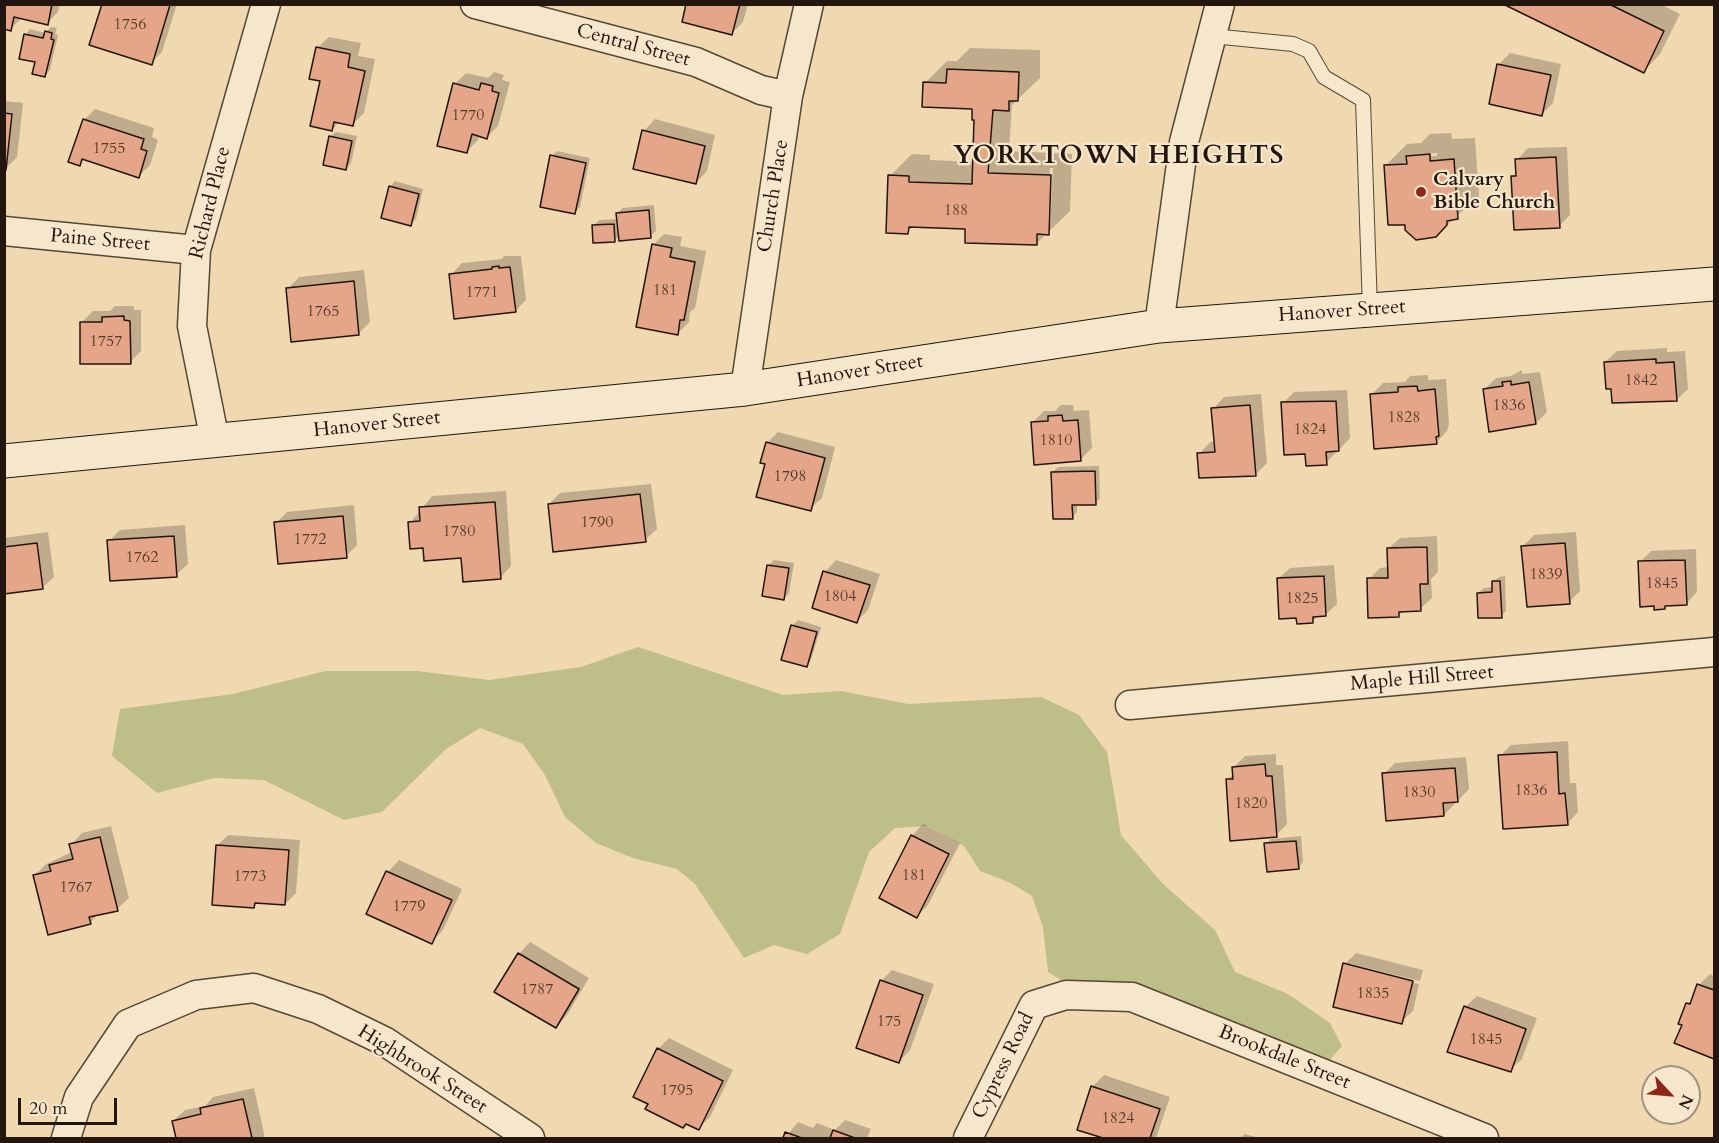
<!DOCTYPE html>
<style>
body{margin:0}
#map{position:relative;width:1719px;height:1143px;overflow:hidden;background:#f0d8b0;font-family:Cardo,serif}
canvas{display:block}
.frame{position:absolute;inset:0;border:6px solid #23160e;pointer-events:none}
.north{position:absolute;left:1641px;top:1065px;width:60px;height:60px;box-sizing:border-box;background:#f5e6cc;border:2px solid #a19380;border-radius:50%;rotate:116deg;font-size:16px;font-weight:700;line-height:24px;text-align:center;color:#23160e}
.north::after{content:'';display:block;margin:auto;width:21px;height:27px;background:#8f2418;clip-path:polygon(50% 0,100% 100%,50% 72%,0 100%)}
.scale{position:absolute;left:18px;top:1098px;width:99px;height:27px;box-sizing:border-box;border:3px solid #23160e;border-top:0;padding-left:8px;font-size:18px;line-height:21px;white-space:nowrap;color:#23160e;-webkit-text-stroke:4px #f5e6cc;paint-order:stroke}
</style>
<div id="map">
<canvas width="1719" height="1143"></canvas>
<div class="frame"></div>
<div class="north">N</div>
<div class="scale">20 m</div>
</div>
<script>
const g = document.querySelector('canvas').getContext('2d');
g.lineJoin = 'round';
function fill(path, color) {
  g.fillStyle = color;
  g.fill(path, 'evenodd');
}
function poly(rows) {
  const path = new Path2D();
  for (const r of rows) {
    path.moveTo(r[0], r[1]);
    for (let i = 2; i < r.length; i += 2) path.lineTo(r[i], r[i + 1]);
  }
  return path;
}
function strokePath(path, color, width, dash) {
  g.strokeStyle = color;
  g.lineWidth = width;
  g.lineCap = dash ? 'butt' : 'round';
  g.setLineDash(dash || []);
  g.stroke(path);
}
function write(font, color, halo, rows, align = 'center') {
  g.font = font + ' Cardo,serif';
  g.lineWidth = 4.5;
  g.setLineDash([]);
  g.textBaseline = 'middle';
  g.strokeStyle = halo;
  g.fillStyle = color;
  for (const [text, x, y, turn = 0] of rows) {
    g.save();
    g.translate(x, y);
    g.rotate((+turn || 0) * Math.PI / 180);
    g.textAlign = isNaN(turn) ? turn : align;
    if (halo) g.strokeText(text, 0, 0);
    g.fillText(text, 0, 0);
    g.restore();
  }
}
fill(poly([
 [638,647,783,695,841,691,908,704,1041,697,1079,715,1107,752,1121,835,1163,884,1215,930,1235,972,1288,994,1330,1023,1342,1046,1327,1063,1069,985,1048,972,1043,927,1032,896,1011,883,980,871,964,846,928,826,895,828,869,852,840,934,807,954,774,945,744,958,695,884,677,869,633,858,596,843,565,817,545,775,523,744,480,728,446,749,382,812,344,820,264,780,214,778,157,793,112,756,120,709,233,694,326,671,417,671,489,680,581,667]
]), '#bebe88');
fill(poly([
 [4,4,60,4,58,12,47,23,22,18,10,29],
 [103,4,177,4,162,52,151,63],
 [688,4,748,4,743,22,732,33],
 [1507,4,1660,4,1680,14,1660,54,1644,71],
 [51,27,57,28,55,34,58,35,50,70,45,76,25,35,30,29,45,33],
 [329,37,361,43,358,56,375,59,364,113,353,124,340,121,332,130,317,48],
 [970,48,1040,50,1040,78,1012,105,1009,151,1072,154,1070,211,1036,244,967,228,913,226,907,232,890,176,912,154,930,155,930,160,974,162,976,119,973,108,925,83,947,61,957,61],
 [1050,168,1053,168,1050,224,1047,224],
 [1510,53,1561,64,1553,103,1542,114,1499,64],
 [494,72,504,75,502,80,510,82,498,126,487,137,479,135,478,140,466,152,455,84,466,73,488,78],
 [4,101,23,103,17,157,6,168],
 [95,109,154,128,152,137,158,140,150,165,139,176,85,159,80,164,84,120],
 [655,119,715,135,707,171,696,183,644,131],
 [336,132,357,136,351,163,346,168,330,137],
 [1451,133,1452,139,1475,138,1479,196,1435,236,1385,166,1407,144,1421,143,1430,134],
 [1437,153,1437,156,1412,157,1415,154],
 [1567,147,1570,215,1559,226,1513,177,1518,172,1517,160,1528,148],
 [557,151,590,158,580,207,574,213,552,156],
 [395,181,423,189,416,219,410,224,390,187],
 [654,205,656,231,650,236,620,235,614,241,594,225,599,220,618,219,617,213,623,208],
 [664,234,682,237,680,246,706,251,695,308,690,312,689,322,677,334,653,245],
 [504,256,521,256,526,300,515,311,451,275,462,263,502,259],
 [364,270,370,322,359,333,288,289,299,277],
 [115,306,134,306,134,310,141,310,141,351,130,362,82,322,93,311,110,311],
 [1667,348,1667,352,1685,351,1688,389,1676,400,1612,387,1605,362,1617,351],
 [1522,370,1522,374,1540,372,1547,412,1536,423,1484,390,1496,378,1511,376],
 [1428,375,1428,380,1446,379,1449,424,1447,431,1436,443,1371,395,1383,383,1405,382,1410,376],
 [1347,390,1350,438,1326,463,1306,452,1283,403,1294,392],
 [1261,394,1267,463,1256,474,1199,454,1210,442,1216,442,1213,409,1224,397],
 [1061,405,1073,405,1074,411,1089,410,1092,448,1080,460,1033,422,1044,411,1055,411],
 [778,432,835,447,822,498,810,509,767,463,767,443],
 [1099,466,1100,498,1095,503,1077,504,1077,512,1072,517,1052,473,1058,467],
 [651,484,657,529,645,540,549,504,560,493],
 [506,491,511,566,500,578,463,557,425,547,410,523,432,496],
 [354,505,357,545,346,556,276,523,287,512],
 [185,525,188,564,176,575,109,541,120,530],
 [48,532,54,577,42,588,4,593,4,538],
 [1576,532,1580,591,1569,602,1523,546,1534,535],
 [1437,536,1438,572,1431,579,1432,598,1420,609,1404,610,1398,616,1369,579,1380,568,1389,567,1388,549,1400,538],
 [1696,549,1697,592,1686,604,1669,604,1665,608,1640,562,1651,551],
 [774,560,794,563,789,593,783,599,769,565],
 [836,560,880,574,868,610,857,621,825,572],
 [1334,565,1337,604,1325,615,1319,615,1312,621,1278,579,1290,568],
 [1505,576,1506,611,1501,616,1478,593,1484,588,1494,587,1493,582,1499,577],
 [798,620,821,627,811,660,806,666,792,626],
 [1568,741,1570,783,1576,783,1578,812,1567,824,1500,756,1511,745],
 [1276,754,1276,765,1283,765,1287,824,1276,835,1227,780,1234,773,1234,767,1245,756],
 [1466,757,1469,789,1444,815,1384,774,1395,763],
 [923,824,960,843,928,905,917,916,912,836],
 [111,826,129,898,117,909,99,913,90,923,35,875,46,864,72,852,71,845,82,833],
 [228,835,300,840,296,893,285,904,258,902,254,906,217,846],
 [1301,836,1303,862,1298,868,1266,844,1271,839],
 [399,860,462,889,443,930,432,942,368,913,388,872],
 [530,942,589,978,567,1015,555,1027,519,954],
 [1356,953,1423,970,1420,981,1351,964,1351,967,1419,984,1413,1011,1401,1022,1345,964],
 [892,970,934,984,910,1050,899,1062,881,981],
 [1710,974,1714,976,1714,1058,1676,1042,1688,1004,1694,997,1699,985],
 [1477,996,1537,1018,1522,1059,1510,1070,1465,1007],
 [669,1038,733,1070,710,1117,698,1129,658,1049],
 [1104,1075,1170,1097,1156,1138,1108,1138,1079,1129,1093,1086],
 [254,1088,265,1138,177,1138,173,1121,185,1110,205,1106,213,1097],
 [845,1120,871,1129,867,1138,785,1138,798,1122,813,1128,817,1123,835,1130],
 [1245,1134,1259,1138,1240,1138]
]), '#0003');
const building = poly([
 [4,4,52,4,48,25,14,17,11,31,4,29,4,4],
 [102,4,170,5,152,65,89,45,102,4],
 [686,4,740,4,732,35,682,22,686,4],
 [1503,4,1609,4,1664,31,1644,73,1503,4],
 [45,31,52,33,51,39,54,40,45,77,32,74,35,62,19,59,24,34,43,38,45,31],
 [316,47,350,54,348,67,365,71,353,126,334,122,332,131,310,126,320,81,309,79,316,47],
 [1497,64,1551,75,1542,116,1489,104,1497,64],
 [947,69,1019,72,1018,101,1009,101,1009,111,993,110,988,173,1051,175,1049,235,1037,234,1037,245,965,243,965,229,909,227,908,234,886,233,888,175,909,176,909,182,972,184,974,120,972,120,972,109,922,107,923,82,946,83,947,69],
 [453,83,479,90,481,83,493,86,492,91,499,93,487,139,472,134,467,153,437,146,453,83],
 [4,113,12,114,6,170,4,169,4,113],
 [83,119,144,139,141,149,147,151,139,178,82,159,80,166,68,162,83,119],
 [642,130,705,146,696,184,633,169,642,130],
 [329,136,352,141,346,170,323,165,329,136],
 [1430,154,1430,161,1454,159,1458,219,1447,221,1447,225,1436,237,1416,240,1405,230,1405,225,1388,225,1384,165,1407,164,1406,156,1430,154],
 [550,155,586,163,575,214,540,207,550,155],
 [1556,157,1560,228,1514,230,1511,176,1516,176,1515,159,1556,157],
 [389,186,419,194,411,226,381,218,389,186],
 [649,210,651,238,619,241,616,213,649,210],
 [614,224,615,242,593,243,592,225,614,224],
 [652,244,672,248,670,257,695,262,684,320,680,320,678,335,636,327,652,244],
 [499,266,499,268,510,267,516,312,454,319,449,274,492,269,492,267,499,266],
 [354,281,359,335,291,342,286,288,354,281],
 [124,316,124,320,130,321,131,364,80,364,80,322,102,322,102,317,124,316],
 [1656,359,1656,363,1674,362,1677,401,1612,403,1611,389,1606,389,1604,362,1656,359],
 [1511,381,1511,385,1529,382,1536,424,1489,432,1483,389,1503,386,1502,382,1511,381],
 [1417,386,1418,391,1435,389,1439,436,1436,437,1437,444,1374,449,1370,394,1398,392,1398,387,1417,386],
 [1336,401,1339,451,1326,452,1327,465,1306,466,1305,454,1284,455,1281,402,1336,401],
 [1250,405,1256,476,1199,478,1197,453,1215,452,1211,408,1250,405],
 [1062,415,1063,421,1078,420,1081,461,1034,465,1031,422,1048,421,1048,416,1062,415],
 [766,442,825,458,811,511,756,497,765,464,760,463,766,442],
 [1095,471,1096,505,1072,505,1073,519,1053,519,1051,472,1095,471],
 [640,494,646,542,553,552,548,504,640,494],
 [495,502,501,579,463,582,461,558,424,561,423,548,410,549,408,522,420,521,419,507,495,502],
 [343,516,347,558,278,564,274,522,343,516],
 [174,536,177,577,110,581,107,540,174,536],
 [37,543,43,589,4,594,4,547,37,543],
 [1565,543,1570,604,1527,607,1521,546,1565,543],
 [1427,547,1428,584,1420,584,1421,611,1399,612,1399,617,1368,618,1367,578,1388,578,1387,548,1427,547],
 [1685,560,1687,605,1665,606,1665,609,1654,610,1654,606,1640,607,1638,561,1685,560],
 [767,565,789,568,784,600,762,596,767,565],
 [823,571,870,585,857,623,812,608,823,571],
 [1324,576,1326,616,1313,617,1313,623,1297,624,1296,618,1279,619,1277,578,1324,576],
 [1492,581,1500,581,1502,618,1478,618,1477,593,1492,592,1492,581],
 [791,625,817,632,807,667,781,660,791,625],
 [1557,752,1559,794,1565,793,1568,825,1503,829,1498,755,1557,752],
 [1265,764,1266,776,1272,776,1277,837,1230,841,1226,779,1233,779,1232,767,1265,764],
 [1455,768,1458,802,1443,803,1444,816,1386,821,1382,773,1455,768],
 [911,835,949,854,917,918,879,898,911,835],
 [100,837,118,911,89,917,91,924,48,935,33,875,51,871,49,865,73,859,69,844,100,837],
 [1296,841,1299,869,1267,872,1264,843,1296,841],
 [216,845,289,850,285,905,255,903,254,908,212,905,216,845],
 [386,871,452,900,432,944,366,914,386,871],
 [518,953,579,989,556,1028,494,992,518,953],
 [1343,963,1413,981,1402,1024,1333,1007,1343,963],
 [880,980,923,995,899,1063,856,1048,880,980],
 [1697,984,1714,990,1714,1059,1674,1043,1682,1025,1678,1024,1686,1003,1690,1004,1697,984],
 [1464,1006,1526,1029,1511,1072,1447,1052,1464,1006],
 [657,1048,723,1081,699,1130,686,1124,683,1128,645,1109,648,1104,633,1097,657,1048],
 [1091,1086,1160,1109,1150,1138,1103,1138,1077,1130,1091,1086],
 [243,1099,252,1138,176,1138,172,1121,201,1114,200,1108,243,1099],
 [833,1130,855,1138,830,1138,833,1130],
 [785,1132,802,1138,783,1138,785,1132]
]);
fill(building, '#e5a588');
strokePath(building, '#23160e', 1.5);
const lane = poly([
 [1212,36,1293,44,1309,51,1324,77,1363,100,1370,310]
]);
const street = poly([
 [475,4,696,62,761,90,788,96],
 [4,231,196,250],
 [1159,326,1184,142,1220,4],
 [745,389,788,96,809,4],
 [215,441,192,326,196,250,266,4],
 [1130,705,1714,652],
 [66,1138,79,1097,128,1024,196,995,254,988,318,1009,384,1041,530,1138],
 [968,1138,1034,1005,1066,995,1132,997,1484,1138]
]);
const secondary = poly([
 [4,461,745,389,1159,326,1714,284]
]);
strokePath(lane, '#564636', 16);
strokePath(street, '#564636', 31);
strokePath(secondary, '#23160e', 35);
strokePath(lane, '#f5e6cc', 14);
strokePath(street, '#f5e6cc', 28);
strokePath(secondary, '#f5e6cc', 33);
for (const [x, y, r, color] of [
 [1421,192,6,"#8f2418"]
]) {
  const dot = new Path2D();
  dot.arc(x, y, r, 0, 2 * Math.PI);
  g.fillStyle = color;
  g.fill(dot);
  strokePath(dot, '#f5e6cc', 2);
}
write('16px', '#543a2c', null, [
 ["1756",130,25],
 ["1770",468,116],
 ["1755",109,149],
 ["188",956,211],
 ["181",665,291],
 ["1771",482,293],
 ["1765",323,312],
 ["1757",106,342],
 ["1842",1641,381],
 ["1836",1509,406],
 ["1828",1404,418],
 ["1824",1310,430],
 ["1810",1056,441],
 ["1798",790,477],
 ["1790",597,523],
 ["1780",459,532],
 ["1772",310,540],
 ["1762",142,558],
 ["1839",1546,575],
 ["1845",1662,584],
 ["1804",840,597],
 ["1825",1302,599],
 ["1836",1531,791],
 ["1830",1419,793],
 ["1820",1251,804],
 ["181",914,876],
 ["1773",250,877],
 ["1767",76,888],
 ["1779",409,907],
 ["1787",537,990],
 ["1835",1373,994],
 ["175",889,1022],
 ["1845",1486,1040],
 ["1795",677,1091],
 ["1824",1118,1119]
]);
write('20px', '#23160e', '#f5e6cc', [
 ["Central Street",633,46,15],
 ["Church Place",774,196,-81],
 ["Richard Place",211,203,-76],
 ["Paine Street",100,241,5],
 ["Hanover Street",1342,312,-4],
 ["Hanover Street",860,372,-9],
 ["Hanover Street",377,425,-6],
 ["Maple Hill Street",1422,679,-5],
 ["Brookdale Street",1284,1058,22],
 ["Cypress Road",1004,1066,-64],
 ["Highbrook Street",422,1070,32]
]);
write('bold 20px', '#23160e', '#f5e6cc', [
 ["Calvary",1433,180],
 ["Bible Church",1433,203]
], 'left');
g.letterSpacing = '1.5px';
write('bold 26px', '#23160e', '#f5e6cc', [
 ["YORKTOWN HEIGHTS",1119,157]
]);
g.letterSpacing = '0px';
</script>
